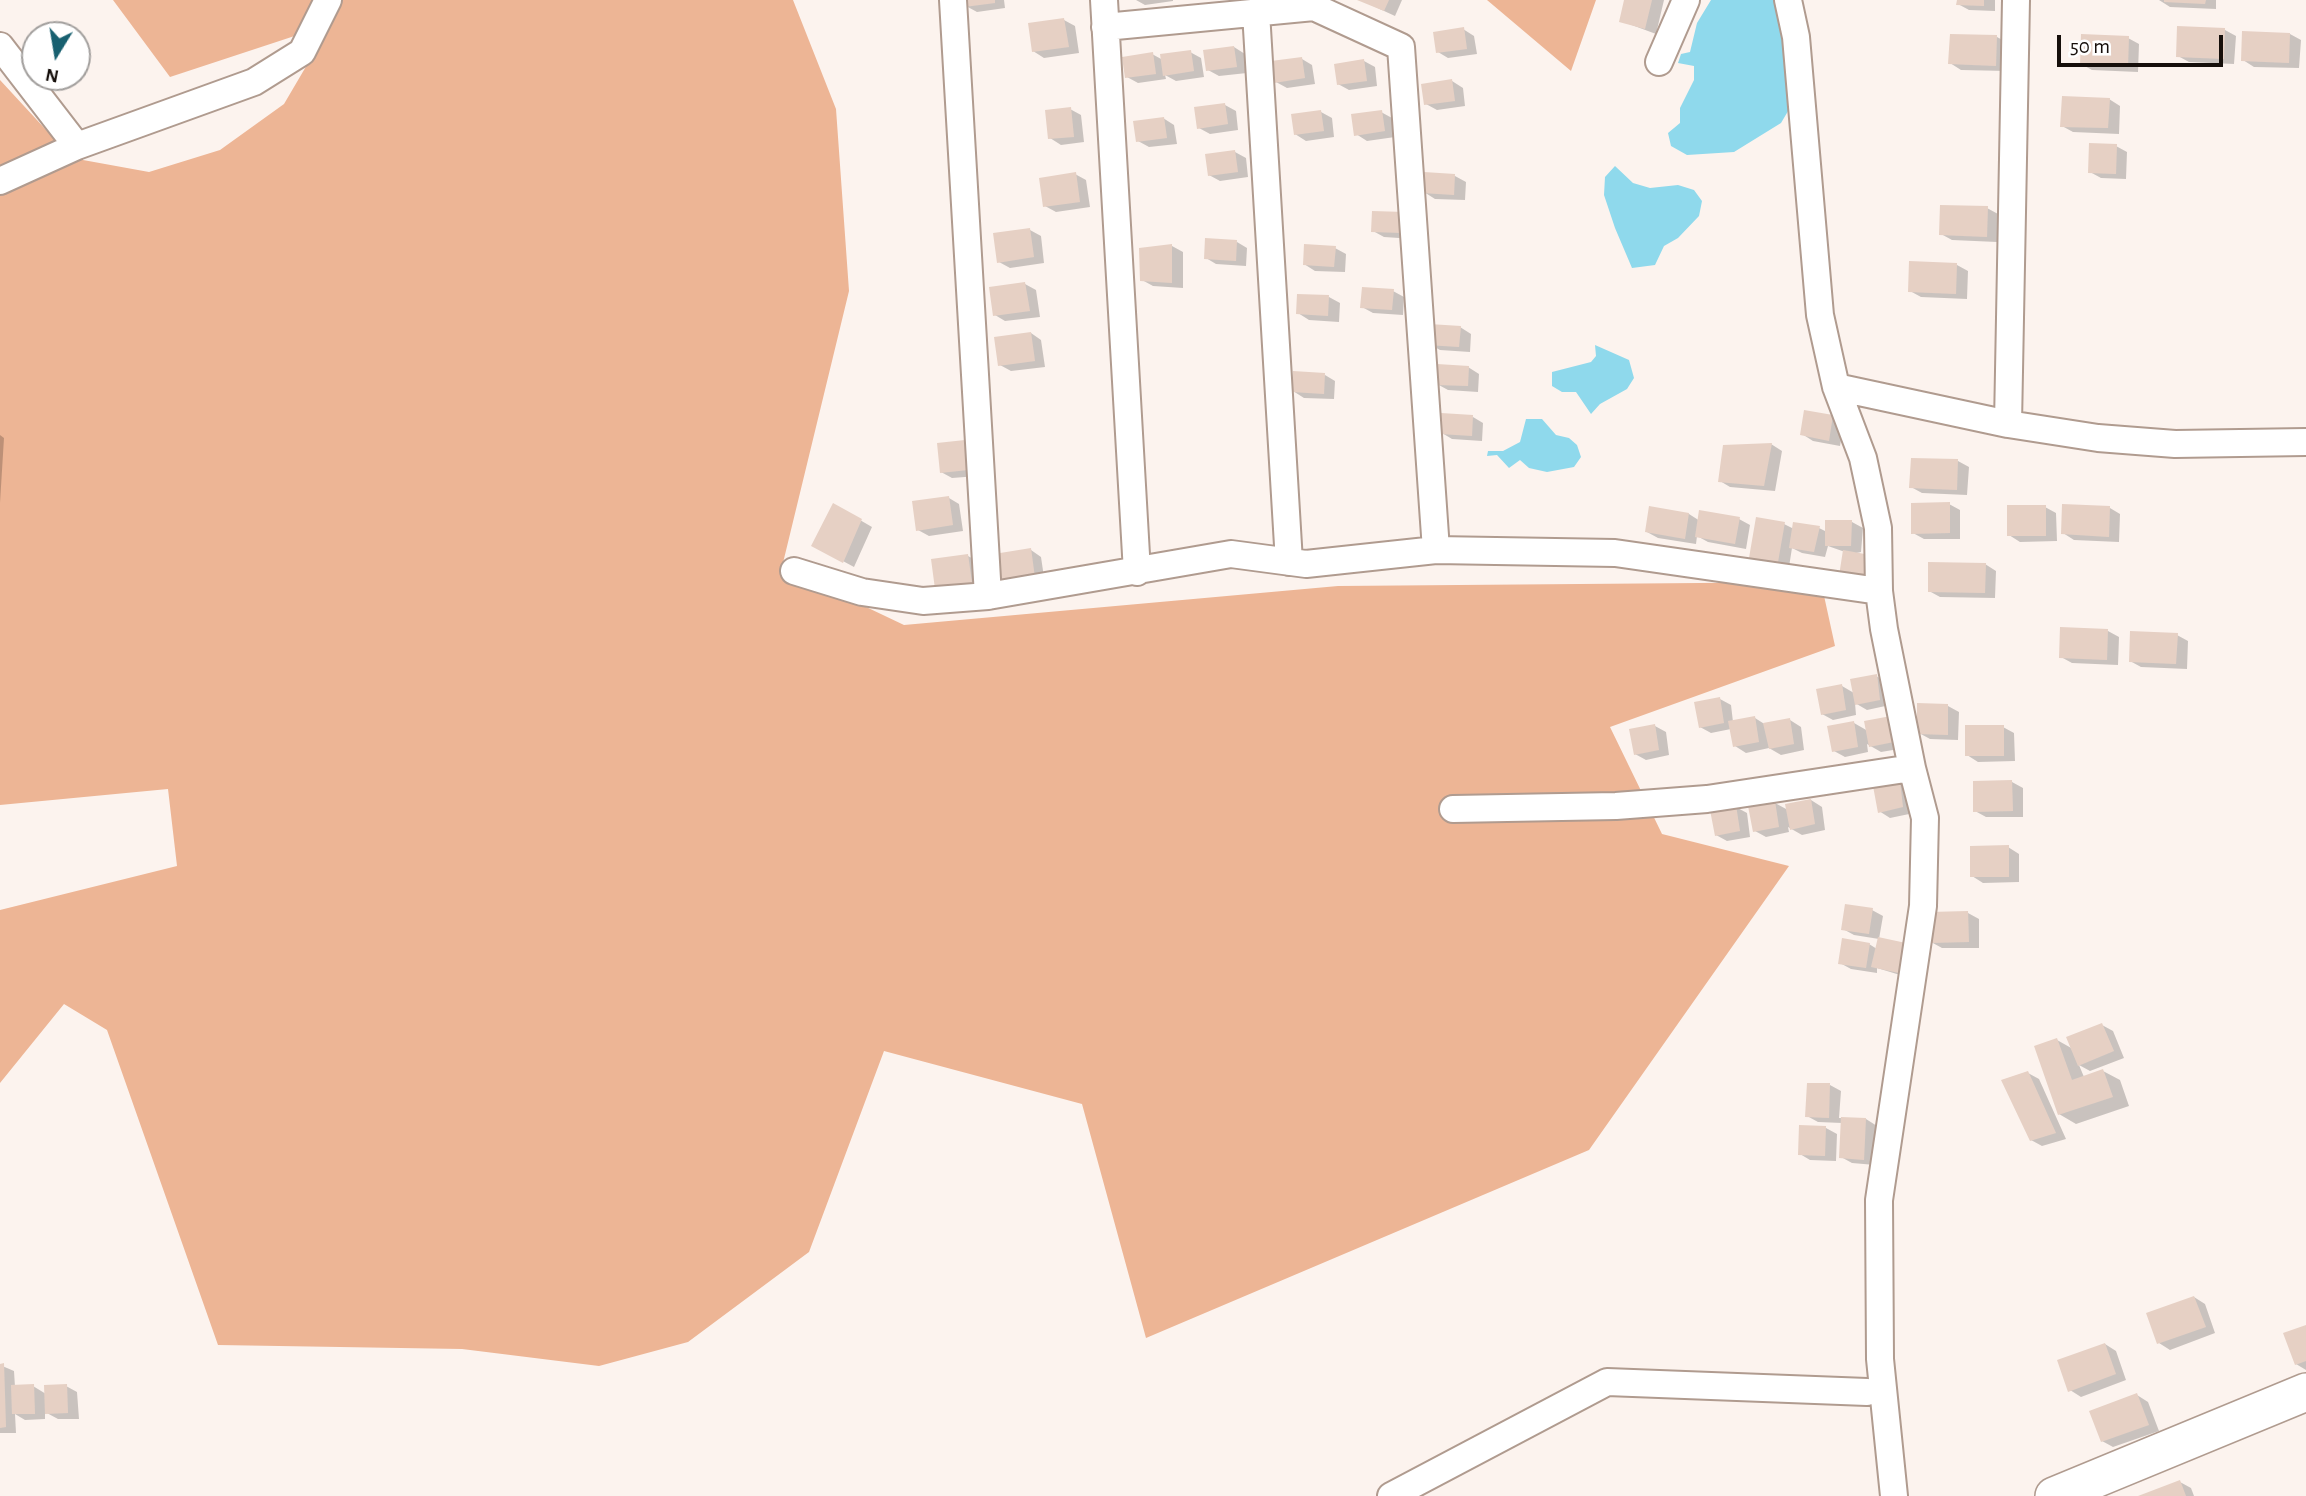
<!DOCTYPE html>
<style>
body{margin:0}
#map{position:relative;width:2306px;height:1496px;overflow:hidden;background:#fcf3ee;font-family:"Alegreya Sans",sans-serif}
canvas{display:block}
.north{position:absolute;left:21px;top:21px;width:70px;height:70px;box-sizing:border-box;background:#fff;border:2px solid #a29f9d;border-radius:50%;rotate:191deg;font-size:19px;font-weight:700;line-height:28px;text-align:center;color:#160f0b}
.north::after{content:'';display:block;margin:auto;width:24px;height:32px;background:#186070;clip-path:polygon(50% 0,100% 100%,50% 72%,0 100%)}
.scale{position:absolute;left:2057px;top:35px;width:166px;height:32px;box-sizing:border-box;border:4px solid #160f0b;border-top:0;padding-left:9px;font-size:21px;line-height:24px;white-space:nowrap;color:#160f0b;-webkit-text-stroke:5px #fff;paint-order:stroke}
</style>
<div id="map">
<canvas width="2306" height="1496"></canvas>
<div class="north">N</div>
<div class="scale">50 m</div>
</div>
<script>
const g = document.querySelector('canvas').getContext('2d');
g.lineJoin = 'round';
function fill(path, color) {
  g.fillStyle = color;
  g.fill(path, 'evenodd');
}
function poly(rows) {
  const path = new Path2D();
  for (const r of rows) {
    path.moveTo(r[0], r[1]);
    for (let i = 2; i < r.length; i += 2) path.lineTo(r[i], r[i + 1]);
  }
  return path;
}
function strokePath(path, color, width, dash) {
  g.strokeStyle = color;
  g.lineWidth = width;
  g.lineCap = dash ? 'butt' : 'round';
  g.setLineDash(dash || []);
  g.stroke(path);
}
fill(poly([
 [113,0,793,0,836,109,849,291,782,567,904,625,1338,586,1821,582,1835,646,1610,727,1662,834,1789,866,1589,1150,1146,1338,1082,1104,884,1051,809,1252,688,1342,599,1366,462,1349,218,1345,107,1030,64,1004,0,1083,0,910,177,866,168,789,0,805,0,80,72,158,149,172,220,150,284,104,331,24,170,77],
 [1487,0,1596,0,1571,71]
]), '#edb595');
fill(poly([
 [1711,0,1777,0,1794,101,1781,123,1734,152,1687,155,1671,146,1668,133,1680,123,1680,108,1694,80,1694,66,1678,63,1681,54,1690,52,1697,23],
 [1615,166,1633,183,1650,188,1678,185,1694,190,1702,201,1699,216,1678,238,1664,246,1655,265,1632,268,1615,228,1604,195,1605,177],
 [1595,345,1629,360,1634,378,1627,389,1600,404,1591,414,1576,392,1562,392,1552,386,1552,372,1591,362,1596,356],
 [1526,419,1542,419,1556,435,1569,438,1577,445,1581,457,1574,467,1547,472,1529,468,1520,460,1509,468,1497,455,1487,456,1488,451,1503,451,1520,442]
]), '#8fd9ec');
fill(poly([
 [965,0,1004,0,1005,8,977,12,966,6],
 [1136,0,1173,0,1173,1,1145,5],
 [1360,0,1402,0,1395,16],
 [1626,0,1664,0,1656,34,1621,21],
 [1958,0,1995,0,1995,11,1969,10,1958,4],
 [2159,0,2216,0,2216,9,2170,7],
 [1064,20,1075,26,1079,53,1044,58,1033,51],
 [1463,29,1474,36,1477,54,1448,58,1438,52],
 [2225,30,2236,36,2234,64,2189,62,2178,56],
 [2290,34,2301,40,2299,68,2254,67,2243,60],
 [1997,37,2008,43,2007,71,1961,70,1950,63],
 [2128,38,2139,44,2138,72,2092,70,2081,64],
 [1234,47,1245,54,1247,73,1219,76,1208,70],
 [1190,52,1201,58,1204,77,1176,81,1165,75,1166,79,1138,83,1127,77,1152,54,1163,60],
 [1302,59,1312,65,1315,84,1287,88,1276,82],
 [1364,61,1375,67,1377,86,1349,90,1338,84],
 [1452,81,1463,88,1465,106,1437,110,1426,104],
 [2109,99,2120,106,2119,134,2073,132,2062,126],
 [1225,105,1236,111,1238,130,1210,134,1199,128],
 [1070,109,1081,115,1084,142,1061,145,1050,138],
 [1321,112,1332,118,1334,137,1306,141,1295,134],
 [1381,112,1392,118,1395,137,1367,141,1356,134],
 [1163,118,1174,125,1177,144,1149,147,1138,141],
 [2116,146,2127,152,2126,179,2101,178,2090,172],
 [1235,152,1246,158,1248,177,1220,181,1209,175],
 [1075,174,1086,180,1090,207,1056,212,1045,206],
 [1425,174,1455,176,1466,182,1465,200,1435,199,1424,192],
 [1987,208,1998,214,1997,242,1952,240,1941,234],
 [1415,220,1414,239,1384,237,1373,231],
 [1030,230,1041,236,1044,263,1010,268,999,262],
 [1237,242,1247,248,1246,266,1216,264,1206,258],
 [1172,246,1183,252,1183,288,1153,286,1142,280],
 [1335,248,1346,254,1345,272,1315,271,1304,264],
 [1957,265,1968,271,1967,299,1921,297,1910,291],
 [1025,284,1036,290,1040,317,1005,321,995,315],
 [1393,291,1404,297,1403,315,1373,313,1362,307],
 [1329,297,1340,303,1339,322,1309,320,1298,313],
 [1460,327,1471,334,1470,352,1440,350,1429,344],
 [1031,333,1041,340,1045,367,1011,371,1000,365],
 [1468,367,1479,374,1478,392,1448,390,1437,384],
 [1325,375,1335,381,1334,399,1304,398,1293,391],
 [1833,416,1844,423,1840,446,1813,441,1802,434],
 [1473,417,1483,423,1482,441,1452,439,1442,433],
 [0,435,4,438,0,503],
 [965,442,976,448,978,476,952,478,941,472],
 [1771,444,1782,451,1775,491,1730,487,1720,481],
 [1958,461,1969,467,1967,495,1922,493,1911,487],
 [949,498,959,504,963,531,929,536,918,530],
 [1949,504,1960,510,1960,539,1924,539,1913,533],
 [834,505,872,527,854,567,813,545],
 [2045,507,2056,513,2057,541,2020,542,2009,535],
 [1651,508,1689,514,1700,521,1739,519,1750,525,1746,549,1708,542,1697,536,1696,544,1658,538,1647,532],
 [2110,508,2120,514,2119,542,2074,540,2063,533],
 [1852,522,1863,528,1861,552,1852,554,1875,585,1851,582,1845,552,1828,546,1825,557,1802,553,1792,548,1789,567,1762,563,1751,557,1784,524,1794,529,1819,528,1827,532],
 [1031,550,1041,557,1045,584,1011,588],
 [968,556,979,562,982,589,948,594],
 [1985,564,1996,571,1995,598,1940,597,1929,591],
 [2062,629,2108,631,2119,637,2118,665,2072,663,2061,657],
 [2177,635,2188,641,2187,669,2141,667,2130,661],
 [1876,676,1887,682,1890,705,1867,710,1855,703,1856,715,1833,720,1822,714,1842,686,1854,693],
 [1720,699,1731,705,1733,722,1755,718,1766,725,1790,720,1801,727,1804,750,1781,755,1769,748,1746,753,1735,746,1731,729,1711,733,1700,727],
 [1948,706,1959,712,1958,740,1930,739,1919,733],
 [1854,723,1868,731,1866,723,1905,748,1881,752,1867,744,1868,752,1845,757,1834,751],
 [1655,726,1666,732,1669,755,1646,760,1635,754],
 [2003,727,2014,733,2015,761,1978,762,1967,755],
 [2012,782,2023,788,2023,817,1986,817,1975,811],
 [1899,783,1910,789,1914,813,1890,818,1879,811],
 [1811,800,1822,807,1825,830,1802,835,1788,827,1789,832,1766,837,1755,831,1775,803,1788,810],
 [1736,807,1747,813,1750,837,1727,841,1716,835],
 [2008,847,2019,854,2019,882,1983,883,1972,876],
 [1872,910,1883,916,1879,939,1905,944,1910,978,1877,968,1877,973,1851,969,1840,963,1869,944,1877,949,1879,939,1854,935,1843,929],
 [1968,913,1979,919,1979,948,1942,948,1931,942],
 [2102,1025,2113,1031,2124,1058,2090,1071,2079,1065,2084,1077,2103,1071,2120,1080,2129,1106,2076,1124,2059,1114,2057,1040,2073,1049],
 [2028,1073,2039,1079,2066,1139,2042,1146,2031,1140],
 [1830,1085,1841,1091,1839,1118,1866,1119,1877,1126,1875,1165,1852,1163,1841,1157,1842,1123,1818,1122,1807,1116],
 [1801,1127,1826,1128,1837,1134,1836,1161,1810,1160,1800,1154],
 [2194,1297,2205,1304,2215,1333,2170,1350,2159,1343],
 [2306,1327,2306,1370,2296,1364],
 [2105,1344,2116,1351,2126,1380,2081,1397,2070,1390],
 [0,1365,14,1371,15,1387,33,1386,46,1394,66,1386,77,1392,79,1419,58,1419,45,1412,45,1419,25,1420,15,1414,16,1433,0,1433],
 [2137,1395,2148,1402,2159,1431,2113,1447,2102,1441],
 [2180,1482,2191,1488,2194,1496,2142,1496]
]), '#0003');
fill(poly([
 [963,0,995,0,995,3,964,7],
 [1357,0,1389,0,1384,11],
 [1624,0,1652,0,1645,29,1619,22],
 [1957,0,1984,0,1984,6,1956,5],
 [2164,0,2206,0,2205,4,2164,2],
 [1064,18,1069,47,1032,52,1028,23],
 [2177,26,2225,28,2224,59,2176,57],
 [1464,27,1467,49,1436,53,1433,32],
 [2242,31,2290,33,2289,63,2241,61],
 [1950,34,1997,35,1996,66,1948,64],
 [2081,34,2129,36,2128,67,2080,65],
 [1234,46,1237,67,1206,71,1203,50],
 [1191,50,1194,71,1163,76,1160,54],
 [1153,52,1156,74,1125,78,1122,57],
 [1302,57,1305,78,1274,83,1271,61],
 [1364,59,1367,81,1337,85,1334,64],
 [1452,79,1455,101,1424,105,1421,84],
 [2062,96,2110,98,2108,128,2060,127],
 [1225,103,1228,124,1197,129,1194,107],
 [1071,107,1074,137,1048,139,1045,110],
 [1321,110,1324,131,1294,135,1291,114],
 [1382,110,1385,131,1354,136,1351,114],
 [1164,117,1167,138,1136,142,1133,121],
 [2089,143,2117,144,2116,174,2088,173],
 [1235,150,1238,172,1208,176,1205,154],
 [1076,172,1080,202,1043,207,1039,178],
 [1424,172,1455,174,1454,195,1422,193],
 [1940,205,1988,206,1987,237,1939,235],
 [1372,211,1405,212,1403,233,1371,232],
 [1030,228,1034,257,997,263,993,233],
 [1205,238,1237,240,1236,261,1204,259],
 [1172,244,1172,283,1140,281,1139,248],
 [1304,244,1336,246,1334,267,1303,265],
 [1909,261,1957,263,1956,294,1908,292],
 [1025,282,1030,311,993,316,989,287],
 [1362,287,1394,289,1392,310,1360,308],
 [1297,294,1329,295,1328,316,1296,314],
 [1429,324,1461,326,1459,347,1427,345],
 [1031,332,1035,361,998,366,994,337],
 [1437,364,1469,366,1468,386,1436,385],
 [1293,371,1325,373,1324,394,1292,392],
 [1804,410,1833,415,1829,441,1800,435],
 [1441,413,1473,415,1472,436,1440,434],
 [965,440,968,470,940,473,937,443],
 [1772,443,1764,486,1718,482,1723,445],
 [1911,458,1958,459,1957,490,1909,488],
 [949,496,953,525,916,531,912,501],
 [1950,502,1950,533,1911,534,1911,503],
 [833,503,862,519,843,563,811,546],
 [2062,504,2110,506,2109,537,2061,534],
 [2007,505,2046,505,2046,536,2007,536],
 [1649,506,1689,513,1685,539,1645,532],
 [1699,510,1740,517,1735,544,1695,537],
 [1756,517,1785,522,1778,562,1749,558],
 [1825,520,1852,520,1851,546,1825,546],
 [1793,522,1820,526,1814,552,1789,548],
 [1031,548,1035,578,998,583,994,554],
 [1843,550,1870,555,1864,580,1839,576],
 [968,554,972,583,935,589,931,559],
 [1928,562,1986,563,1985,593,1928,592],
 [2060,627,2108,629,2107,660,2059,658],
 [2130,631,2178,633,2176,664,2129,662],
 [1877,674,1880,700,1855,705,1850,679],
 [1842,684,1846,710,1821,715,1816,689],
 [1720,697,1724,723,1699,728,1694,702],
 [1917,703,1948,704,1948,735,1917,734],
 [1755,716,1759,742,1733,747,1728,721],
 [1891,716,1894,742,1869,747,1864,721],
 [1790,718,1794,744,1769,749,1763,723],
 [1854,721,1858,747,1832,752,1827,726],
 [1655,724,1659,750,1634,755,1629,729],
 [1965,725,2004,725,2004,756,1965,756],
 [2012,780,2013,811,1973,812,1973,781],
 [1900,781,1903,807,1878,813,1873,786],
 [1811,799,1815,824,1790,830,1785,804],
 [1775,801,1779,827,1753,832,1748,806],
 [1736,805,1740,831,1715,836,1710,810],
 [2009,845,2009,877,1970,877,1970,846],
 [1845,904,1873,908,1869,934,1841,930],
 [1968,911,1969,942,1930,943,1929,912],
 [1878,937,1906,943,1899,973,1871,967],
 [1842,938,1870,943,1866,968,1838,964],
 [2102,1023,2114,1051,2078,1066,2066,1037],
 [2057,1038,2072,1080,2103,1069,2113,1097,2058,1115,2034,1046],
 [2028,1071,2056,1133,2030,1141,2001,1080],
 [1807,1083,1830,1083,1829,1118,1805,1117],
 [1841,1117,1866,1118,1864,1160,1839,1158],
 [1799,1125,1826,1126,1825,1156,1798,1155],
 [2194,1296,2206,1327,2157,1344,2146,1313],
 [2306,1325,2306,1361,2295,1365,2283,1333],
 [2105,1343,2116,1374,2068,1392,2057,1360],
 [4,1363,6,1427,0,1428,0,1364],
 [34,1384,35,1414,12,1414,11,1385],
 [67,1384,68,1413,45,1414,44,1385],
 [2137,1393,2149,1425,2101,1442,2089,1411],
 [2180,1480,2186,1496,2138,1496]
]), '#e6d0c4');
const street = poly([
 [953,0,988,596],
 [1104,0,1137,572],
 [1788,0,1796,37,1820,315,1836,387,1863,458,1878,528,1879,591,1884,629,1912,768,1925,818,1923,906,1879,1200,1880,1359,1894,1496],
 [1256,12,1289,562],
 [1105,27,1314,7,1401,47,1436,550],
 [0,46,77,146],
 [1659,62,1686,0],
 [0,181,77,146,254,82,302,52,328,0],
 [1836,387,2008,424,2098,438,2175,444,2306,442],
 [2008,424,2016,0],
 [794,571,862,592,923,601,988,596,1231,554,1306,564,1436,550,1615,553,1879,591],
 [1453,809,1616,806,1707,799,1912,768],
 [1391,1496,1607,1382,1867,1392]
]);
const secondary = poly([
 [2054,1496,2306,1392]
]);
strokePath(street, '#b09b8f', 30);
strokePath(secondary, '#b09b8f', 40);
strokePath(street, '#fff', 26);
strokePath(secondary, '#fff', 37);
</script>
